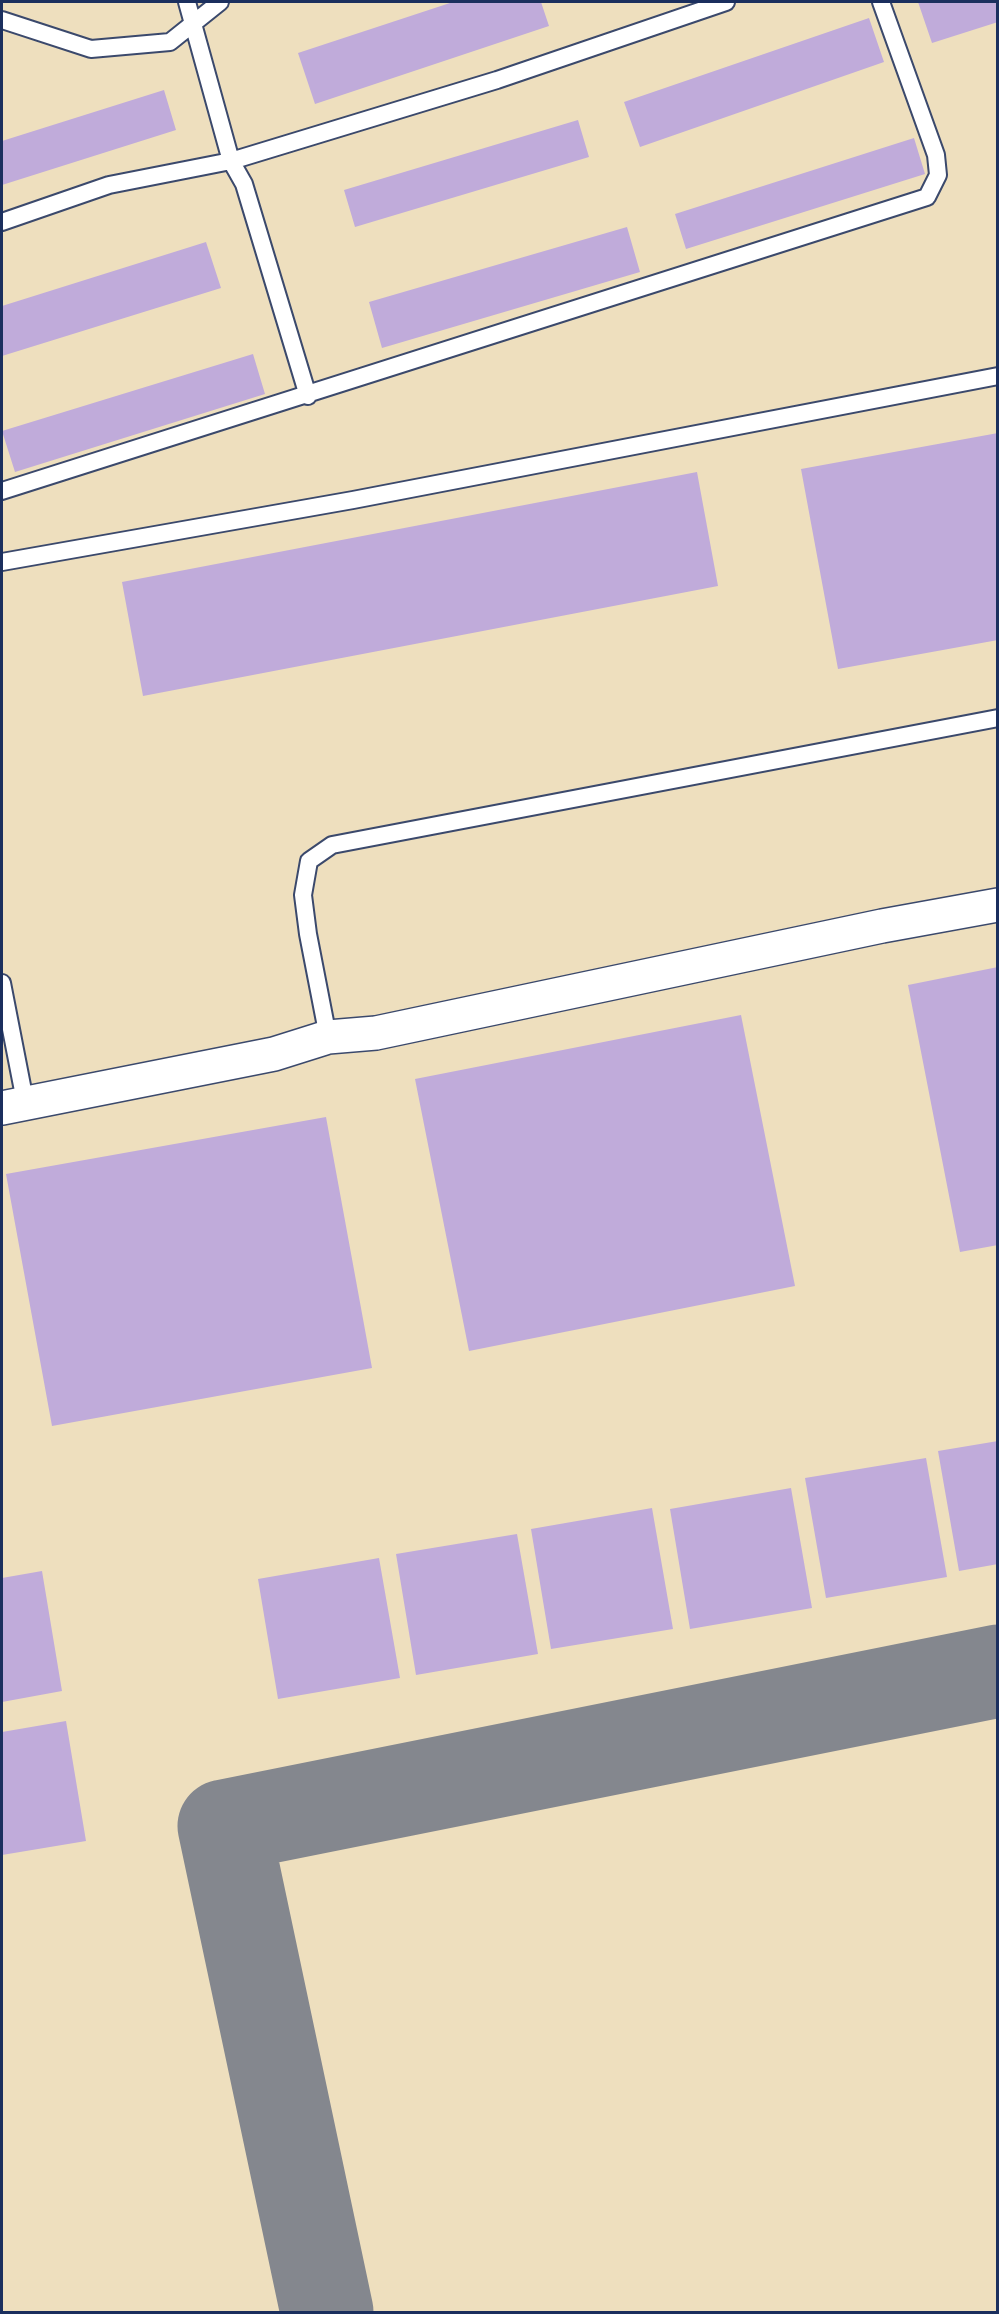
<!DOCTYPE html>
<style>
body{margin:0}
#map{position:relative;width:999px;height:2314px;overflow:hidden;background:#eedfbe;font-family:Dekko,sans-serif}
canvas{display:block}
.frame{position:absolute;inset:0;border:3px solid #1b2f5e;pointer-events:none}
</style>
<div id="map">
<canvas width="999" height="2314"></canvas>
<div class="frame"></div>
</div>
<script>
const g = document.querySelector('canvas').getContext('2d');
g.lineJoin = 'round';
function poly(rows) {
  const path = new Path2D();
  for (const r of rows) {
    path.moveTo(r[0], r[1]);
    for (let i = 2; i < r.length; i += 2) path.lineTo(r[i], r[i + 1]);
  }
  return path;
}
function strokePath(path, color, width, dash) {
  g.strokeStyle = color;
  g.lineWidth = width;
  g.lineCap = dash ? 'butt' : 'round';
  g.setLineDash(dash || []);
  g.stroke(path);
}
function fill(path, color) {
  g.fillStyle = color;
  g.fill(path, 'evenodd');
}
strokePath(poly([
 [327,2312,224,1826,998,1671]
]), '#84878e', 93);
fill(poly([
 [453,2,541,2,549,26,315,104,298,53],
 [918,2,998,2,998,22,932,43],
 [869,18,884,62,640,147,624,102],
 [164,90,176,130,2,185,2,141],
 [578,120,589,157,355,227,344,190],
 [914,138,925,174,686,249,675,214],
 [627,227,640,272,382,348,369,302],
 [206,242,221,288,2,356,2,306],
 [253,354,265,394,15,472,2,431],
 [998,433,998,640,838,669,801,469],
 [697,472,718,586,143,696,122,582],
 [998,967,998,1245,960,1252,908,985],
 [741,1015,795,1286,469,1351,415,1079],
 [326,1117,372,1368,52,1426,6,1174],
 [998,1441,998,1564,959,1571,938,1451],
 [926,1458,947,1577,826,1598,805,1478],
 [791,1488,812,1608,690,1629,670,1509],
 [652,1508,673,1629,551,1649,531,1529],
 [517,1534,538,1654,416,1675,396,1554],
 [379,1558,400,1678,278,1699,258,1579],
 [42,1571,62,1691,2,1702,2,1578],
 [66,1721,86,1841,2,1855,2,1732]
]), '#c0abda');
const service = poly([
 [187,2,231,161,244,184,308,396],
 [2,20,91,49,170,42,220,2],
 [2,222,109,185,231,161,497,80,726,2],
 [2,491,927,197,938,175,936,155,881,2],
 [2,562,353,500,998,376],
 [2,983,25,1101],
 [328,1037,308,934,303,895,309,861,332,845,998,718]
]);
const minor = poly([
 [2,1108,274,1054,328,1037,376,1033,882,926,998,905]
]);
strokePath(service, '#3b496c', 20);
strokePath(minor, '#3b496c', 36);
strokePath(service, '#fff', 16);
strokePath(minor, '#fff', 33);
</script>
